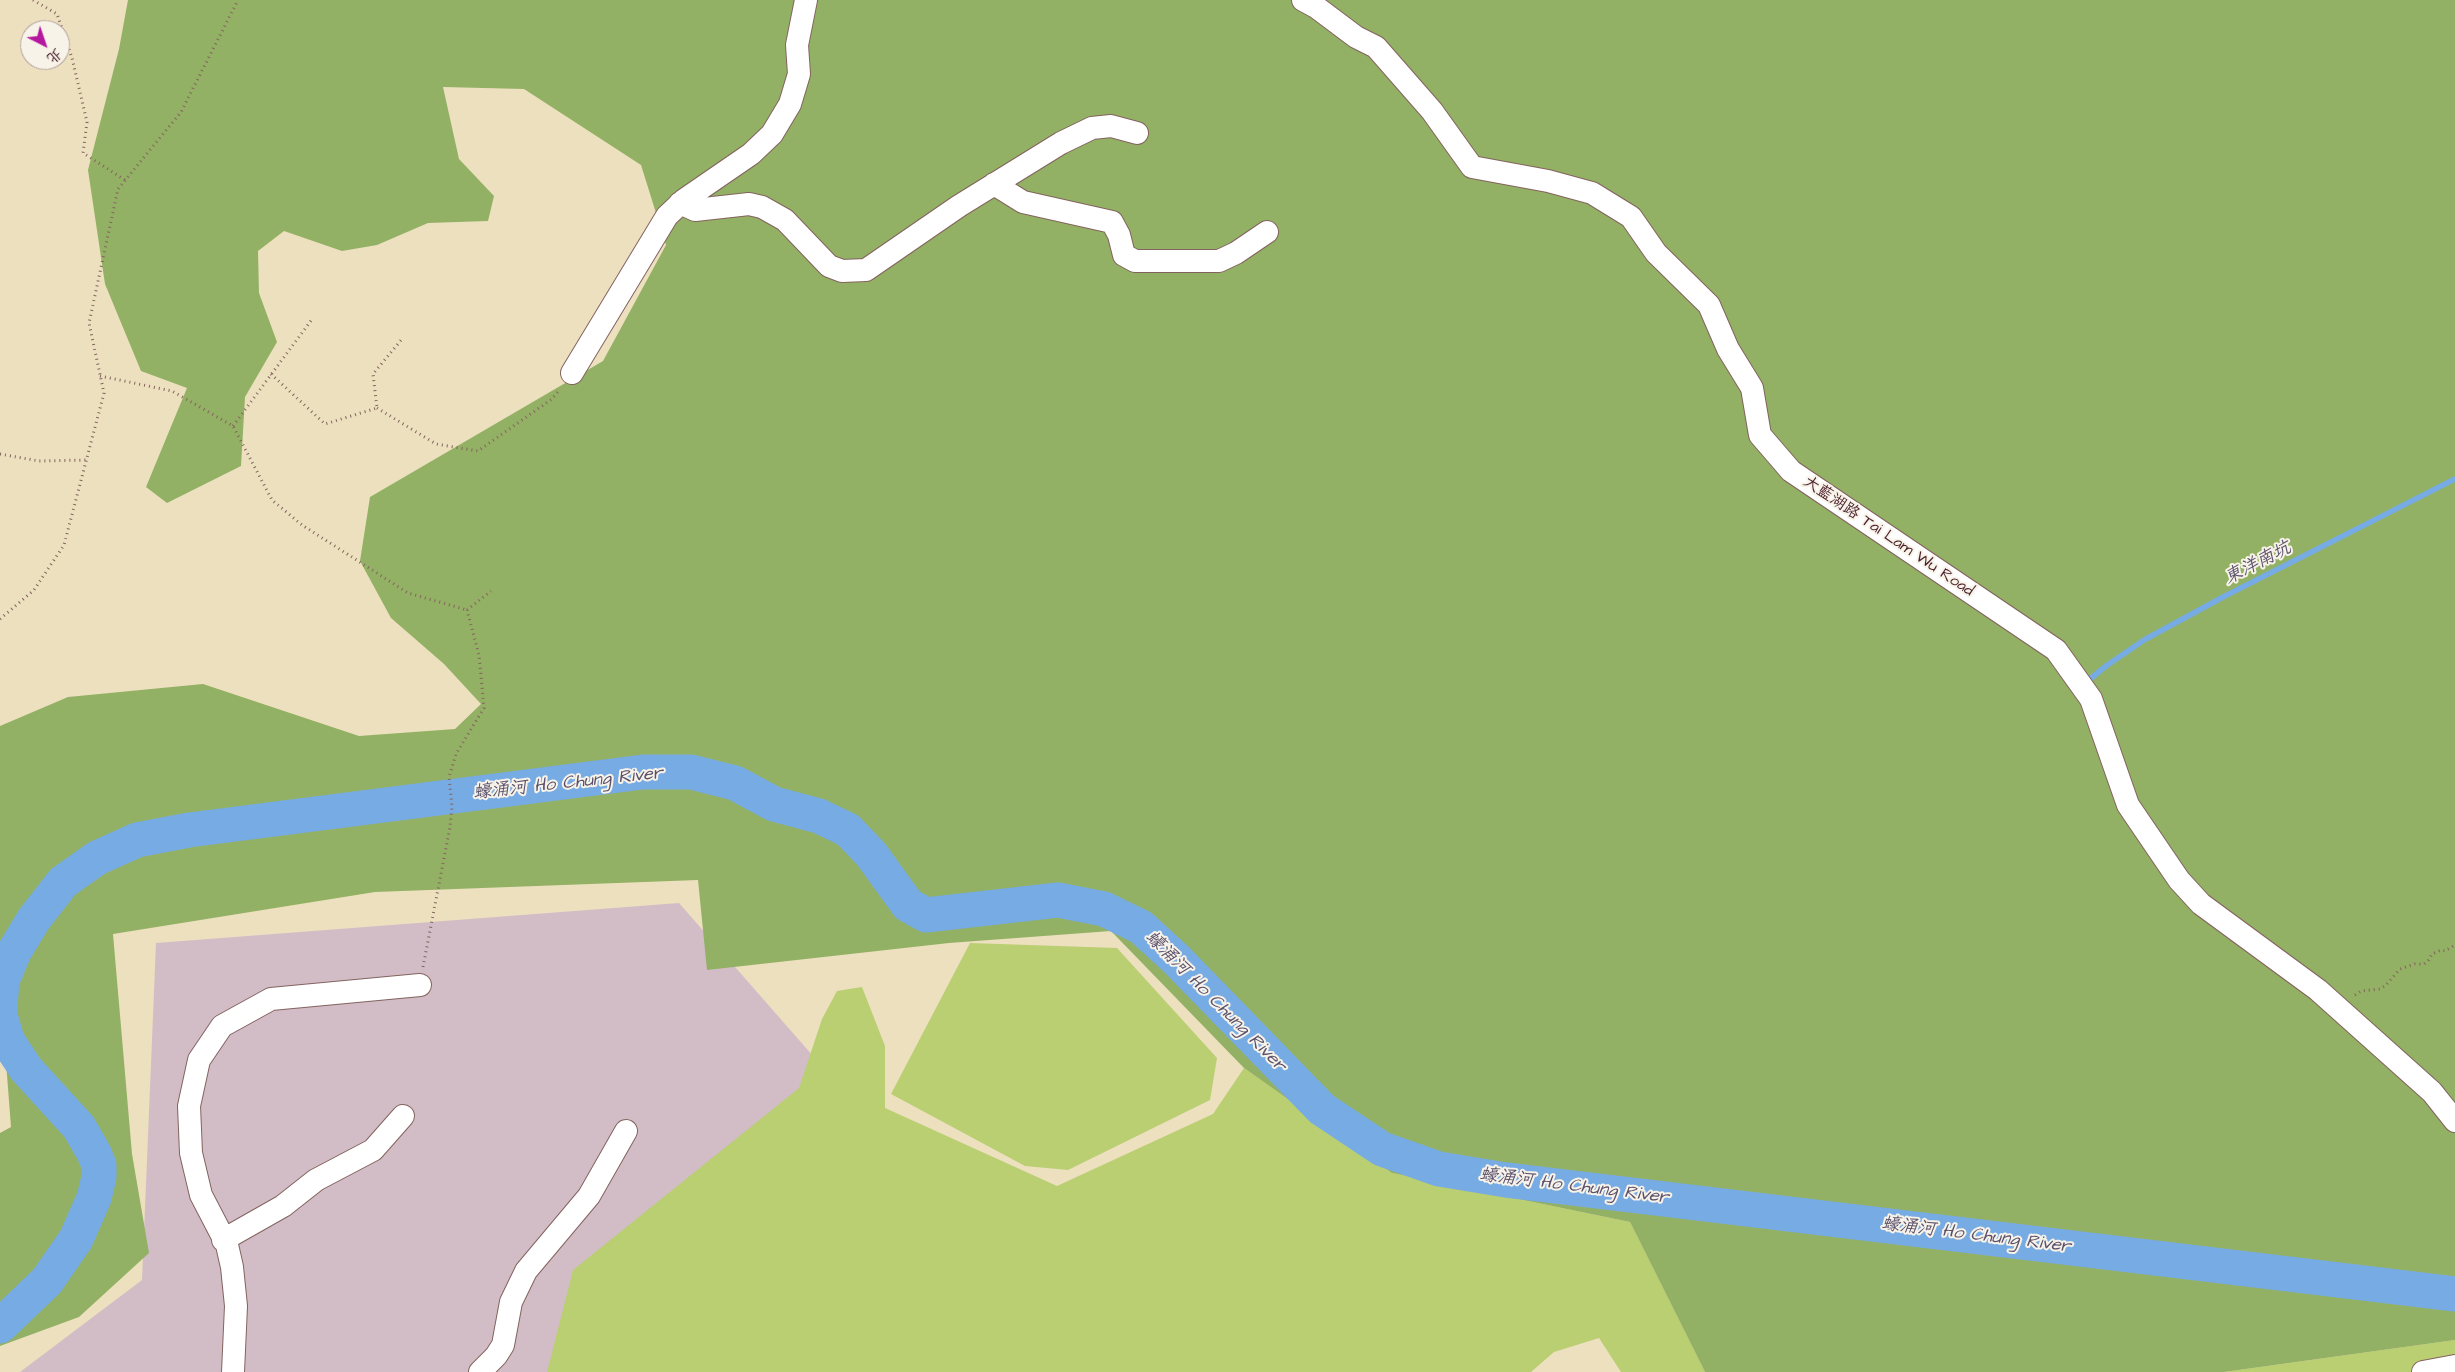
<!DOCTYPE html>
<meta charset="utf-8">
<style>
body{margin:0}
#map{position:relative;width:2455px;height:1372px;overflow:hidden;background:#ede0bf;font-family:"Architects Daughter","LXGW WenKai TC",sans-serif}
canvas{display:block}
.north{position:absolute;left:20px;top:20px;width:50px;height:50px;box-sizing:border-box;background:#f7f3e8;border:1px solid #b29e9c;border-radius:50%;rotate:139deg;font-size:14px;font-weight:700;line-height:20px;text-align:center;color:#4a1f2b}
.north::after{content:'';display:block;margin:auto;width:18px;height:22px;background:#b5179e;clip-path:polygon(50% 0,100% 100%,50% 72%,0 100%)}
</style>
<div id="map">
<canvas width="2455" height="1372"></canvas>
<div class="north">北</div>
</div>
<script>
const g = document.querySelector('canvas').getContext('2d');
g.lineJoin = 'round';
function fill(path, color) {
  g.fillStyle = color;
  g.fill(path, 'evenodd');
}
function poly(rows) {
  const path = new Path2D();
  for (const r of rows) {
    path.moveTo(r[0], r[1]);
    for (let i = 2; i < r.length; i += 2) path.lineTo(r[i], r[i + 1]);
  }
  return path;
}
function strokePath(path, color, width, dash) {
  g.strokeStyle = color;
  g.lineWidth = width;
  g.lineCap = dash ? 'butt' : 'round';
  g.setLineDash(dash || []);
  g.stroke(path);
}
function write(font, color, halo, rows, align = 'center') {
  g.font = font + ' "Architects Daughter","LXGW WenKai TC",sans-serif';
  g.lineWidth = 4;
  g.setLineDash([]);
  g.textBaseline = 'middle';
  g.strokeStyle = halo;
  g.fillStyle = color;
  for (const [text, x, y, turn = 0] of rows) {
    g.save();
    g.translate(x, y);
    g.rotate((+turn || 0) * Math.PI / 180);
    g.textAlign = isNaN(turn) ? turn : align;
    if (halo) g.strokeText(text, 0, 0);
    g.fillText(text, 0, 0);
    g.restore();
  }
}
fill(poly([
 [679,903,1054,1331,1022,1372,20,1372,142,1280,156,943]
]), '#d2bdc7');
fill(poly([
 [970,943,1117,948,1217,1058,1210,1100,1068,1170,1025,1166,891,1094],
 [862,987,885,1046,885,1108,1057,1186,1213,1114,1244,1068,1392,1173,1630,1222,1705,1372,1621,1372,1599,1338,1554,1352,1531,1372,547,1372,573,1270,799,1088,822,1019,837,991],
 [2455,1340,2455,1372,2224,1372]
]), '#bace72');
fill(poly([
 [128,0,2455,0,2455,1340,2224,1372,1705,1372,1630,1222,1392,1173,1244,1068,1111,931,949,943,707,970,698,880,375,892,113,934,132,1154,149,1253,79,1317,0,1346,0,1133,11,1127,0,984,0,726,68,697,203,684,359,736,455,729,481,704,444,664,391,618,360,561,370,497,603,361,666,245,641,165,524,89,443,87,459,159,494,196,488,221,428,223,377,245,342,251,284,231,258,251,259,293,277,342,245,397,241,466,167,503,146,487,187,388,141,371,105,284,88,170,119,49]
]), '#93b164');
strokePath(poly([
 [2085,683,2106,666,2144,640,2223,597,2455,479]
]), '#77abe4', 5.5);
strokePath(poly([
 [0,1007,2,981,14,952,34,919,63,882,97,858,137,840,189,830,643,772,691,772,735,783,774,804,819,816,848,830,871,854,908,905,926,915,1058,900,1104,909,1141,927,1176,959,1322,1109,1382,1149,1439,1169,1506,1180,2455,1294],
 [0,1015,7,1040,26,1069,79,1127,94,1153,99,1165,99,1177,94,1198,76,1239,47,1281,0,1326]
]), '#77abe4', 35);
const minor = poly([
 [1303,0,1316,7,1356,37,1376,47,1432,111,1472,167,1548,181,1592,193,1631,217,1656,253,1709,305,1728,349,1752,388,1760,435,1791,471,2056,650,2091,699,2128,805,2179,880,2201,904,2318,990,2432,1092,2455,1121],
 [994,184,1023,202,1112,222,1119,235,1124,255,1135,261,1219,261,1236,253,1267,232],
 [680,203,695,210,749,204,762,207,785,220,829,266,842,271,866,270,959,206,1061,143,1092,128,1111,126,1137,133],
 [572,373,667,216,684,200,751,154,772,134,790,104,799,74,797,45,806,0],
 [223,1240,283,1206,316,1180,373,1150,403,1116],
 [233,1372,236,1306,232,1267,227,1245,201,1195,191,1153,189,1106,199,1060,222,1026,271,999,420,985],
 [480,1372,496,1356,503,1345,511,1302,526,1271,589,1196,626,1131],
 [2423,1372,2455,1366]
]);
strokePath(minor, '#83635f', 24);
strokePath(poly([
 [33,0,57,14,72,58,87,122,83,153,125,180],
 [271,374,325,424,377,408,373,374,402,339],
 [100,376,172,391,233,426,272,500,302,525,408,593,467,610],
 [377,408,436,444,478,451,552,399,560,389],
 [233,426,313,318],
 [0,454,39,461,87,460],
 [467,610,491,591],
 [0,619,34,590,64,545,104,393,89,323,118,189,181,112,238,0],
 [423,967,450,827,452,807,449,777,456,754,484,708,479,655,467,610],
 [2355,995,2361,991,2380,989,2386,985,2400,969,2415,964,2424,964,2428,961,2432,954,2441,950,2445,951,2455,945]
]), '#83635f', 3, [1, 4]);
strokePath(minor, '#fff', 22);
write('16px', '#4a1f2b', '#f7f3e8', [
 ["大藍湖路 Tai Lam Wu Road",1888,537,34]
]);
write('italic 18px', '#5a506c', '#f7f3e8', [
 ["東洋南坑",2258,564,-27],
 ["蠔涌河 Ho Chung River",568,784,-6],
 ["蠔涌河 Ho Chung River",1215,1002,45],
 ["蠔涌河 Ho Chung River",1574,1187,7],
 ["蠔涌河 Ho Chung River",1976,1236,7]
]);
</script>
